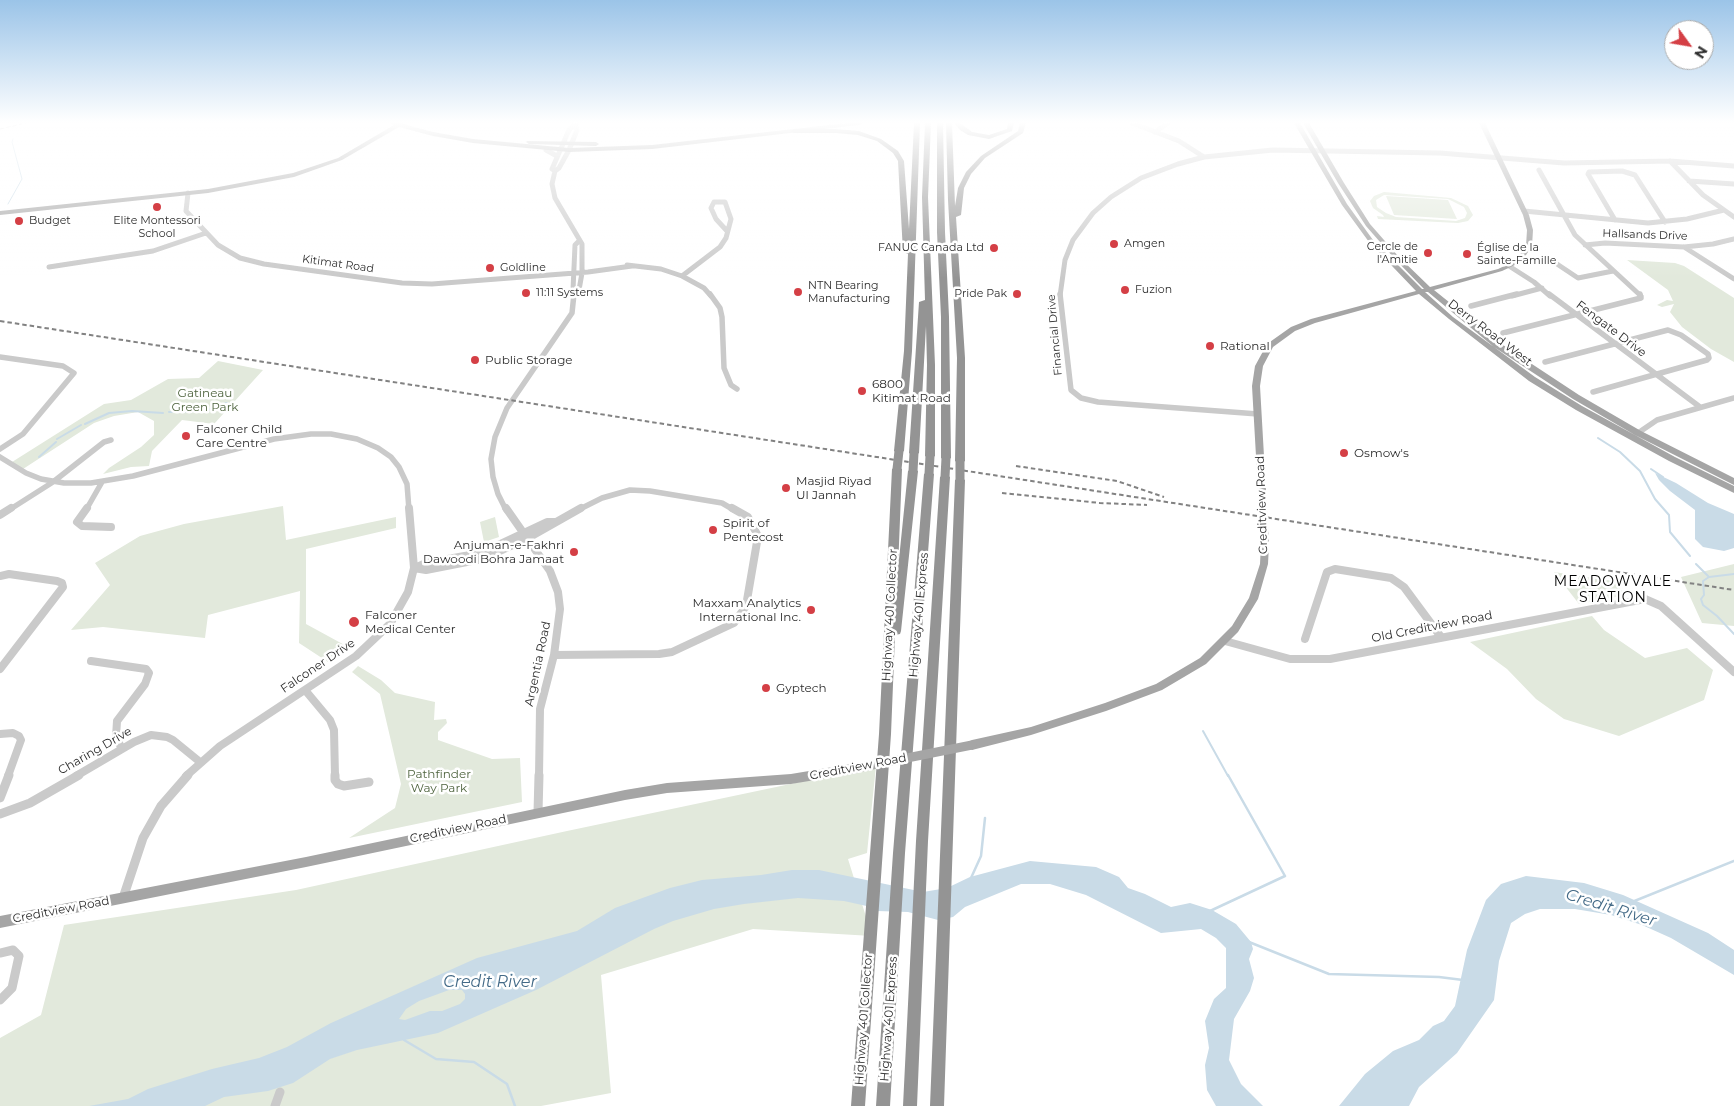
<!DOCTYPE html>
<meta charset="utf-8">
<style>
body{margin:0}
#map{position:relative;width:1734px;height:1106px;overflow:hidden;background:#fff;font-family:Montserrat,sans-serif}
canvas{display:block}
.north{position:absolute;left:1664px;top:20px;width:50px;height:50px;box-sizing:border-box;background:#fff;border:1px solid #ababab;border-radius:50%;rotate:122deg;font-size:14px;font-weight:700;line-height:20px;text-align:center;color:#2d2d2d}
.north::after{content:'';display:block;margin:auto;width:18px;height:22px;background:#d43f45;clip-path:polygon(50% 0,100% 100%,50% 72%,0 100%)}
</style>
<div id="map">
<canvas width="1734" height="1106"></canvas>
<div class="north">N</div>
</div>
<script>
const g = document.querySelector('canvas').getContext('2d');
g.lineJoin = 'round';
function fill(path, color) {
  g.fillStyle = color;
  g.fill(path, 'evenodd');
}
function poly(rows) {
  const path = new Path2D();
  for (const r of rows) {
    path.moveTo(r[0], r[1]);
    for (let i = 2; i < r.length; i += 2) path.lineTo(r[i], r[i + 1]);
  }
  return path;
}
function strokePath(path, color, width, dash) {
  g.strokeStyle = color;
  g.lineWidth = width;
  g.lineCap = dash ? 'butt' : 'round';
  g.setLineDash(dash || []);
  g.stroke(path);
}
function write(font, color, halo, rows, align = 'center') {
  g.font = font + ' Montserrat,sans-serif';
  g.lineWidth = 5;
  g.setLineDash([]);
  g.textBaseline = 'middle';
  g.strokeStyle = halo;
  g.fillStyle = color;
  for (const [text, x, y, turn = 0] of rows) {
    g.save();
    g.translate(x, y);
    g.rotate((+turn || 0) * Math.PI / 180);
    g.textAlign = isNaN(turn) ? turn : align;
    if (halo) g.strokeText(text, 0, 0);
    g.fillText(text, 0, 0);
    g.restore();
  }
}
fill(poly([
 [1384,192,1451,198,1468,206,1473,215,1468,221,1458,223,1378,219,1377,216,1384,217,1383,215,1373,208,1370,201,1374,196],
 [1384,195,1448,199,1464,207,1467,213,1465,218,1456,221,1396,217,1386,213,1377,207,1376,200],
 [1386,196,1448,200,1457,219,1394,215],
 [1627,260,1675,263,1684,266,1734,298,1734,362,1711,349,1682,327,1670,312,1674,304,1662,307,1657,305,1667,300,1673,301,1668,290],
 [218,361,263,370,214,424,182,420,152,451,149,466,131,467,103,474,109,468,141,447,154,435,154,421,138,412,114,416,94,423,23,469,12,462,104,404,131,400,168,379,199,378],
 [283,506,286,540,396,517,396,528,306,549,306,624,350,648,338,656,328,662,299,643,300,591,208,615,205,638,103,627,71,630,110,585,95,563,140,536,184,524],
 [495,517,499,537,484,542,480,522],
 [1734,564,1734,626,1702,623,1681,577],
 [1554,572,1613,581,1626,595,1579,604],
 [1592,616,1604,630,1645,658,1687,648,1713,670,1704,700,1619,736,1564,719,1536,699,1507,669,1470,642],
 [358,666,381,680,395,693,435,702,434,720,446,719,447,723,438,732,438,740,492,759,520,758,522,802,349,838,395,808,401,784,380,694,352,672],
 [876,766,867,853,848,859,872,936,753,929,601,975,611,1093,541,1106,0,1106,0,1038,41,1015,64,925,296,890,567,831]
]), '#e2e9dc');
fill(poly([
 [1655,473,1676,483,1708,503,1734,514,1734,548,1724,551,1703,547,1695,539,1695,510,1670,491,1659,480],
 [1030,861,1096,867,1119,877,1128,888,1145,894,1171,907,1190,903,1212,910,1236,924,1251,942,1253,949,1249,959,1254,978,1250,991,1234,1019,1229,1060,1241,1084,1263,1106,1216,1106,1207,1090,1205,1065,1209,1048,1205,1021,1214,999,1226,988,1226,948,1216,938,1201,929,1161,933,1086,895,1050,884,1021,884,965,907,953,917,938,920,908,912,877,911,871,907,844,901,798,898,744,904,714,909,673,921,654,929,536,990,438,1033,357,1050,330,1059,293,1083,268,1091,224,1097,205,1106,89,1106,128,1099,148,1089,212,1069,259,1058,287,1047,331,1023,477,958,577,931,615,908,670,888,702,880,761,875,792,870,819,870,923,892,947,888,970,877],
 [449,990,462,990,465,994,465,999,460,1004,442,1011,430,1011,405,1020,399,1019,406,1009,419,1001],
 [1526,876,1584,883,1623,895,1708,933,1734,950,1734,975,1671,938,1642,925,1611,915,1575,909,1540,909,1525,914,1511,923,1499,961,1494,1000,1457,1053,1419,1087,1409,1106,1339,1106,1365,1074,1393,1051,1419,1040,1433,1026,1444,1021,1455,1006,1467,950,1486,900,1501,884]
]), '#c9dbe7');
strokePath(poly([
 [8,204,22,179,12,142,13,139]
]), '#c9dbe7', 1);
strokePath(poly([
 [223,404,227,403],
 [169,412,205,411,218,406],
 [85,424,109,413,132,411,163,413],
 [1598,438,1620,452,1640,471,1655,499,1669,515,1670,532,1690,556],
 [57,439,81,425],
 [39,457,56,442],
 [1651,469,1663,477],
 [1696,564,1709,577],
 [1734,574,1709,577,1703,581,1704,595,1701,599,1703,605,1717,616,1734,634],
 [1203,731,1228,776]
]), '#c9dbe7', 2);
strokePath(poly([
 [971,878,981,856,985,818],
 [1632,902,1734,861],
 [1210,911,1285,876,1228,775],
 [1249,942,1329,974,1439,977,1463,980],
 [404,1040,436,1059,474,1062,507,1084,515,1106]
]), '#c9dbe7', 2.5);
strokePath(poly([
 [576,123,569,130,552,169,555,171,552,184,555,198,582,244,582,273,579,290,576,293],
 [1132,123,1179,141,1204,157],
 [1155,132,1168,123],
 [546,150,557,156],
 [1670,161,1703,195,1734,217],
 [1539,170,1575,235,1641,296],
 [555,171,559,168,569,150,577,130,575,125],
 [1689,181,1734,184],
 [188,193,186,211,218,245,240,258,264,264,402,283,432,284,588,272,632,266],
 [1524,211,1648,223,1687,219,1724,210],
 [1615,220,1588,174,1589,172,1622,171,1635,175,1665,222],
 [1585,245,1605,243,1684,247,1713,244,1734,239],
 [1684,247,1734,279],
 [1548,258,1578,278,1613,271],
 [627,265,661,269,682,276,704,288,711,296],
 [1509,266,1534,282,1550,296],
 [49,267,153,251,206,233],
 [682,276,720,247,726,238,731,219,725,202,714,202,711,208,716,219,727,231],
 [575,296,573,290,575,245,579,241],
 [1060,296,1065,260,1073,240,1093,213,1111,197,1141,178,1178,164,1204,157,1273,150,1440,153,1564,163,1670,161,1734,166],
 [1512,296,1542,288]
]), '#cacaca', 5);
strokePath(poly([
 [710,294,720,308,722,317,724,368,731,385,737,389],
 [1060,294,1071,390,1081,398,1098,402,1258,414],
 [1549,294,1700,407],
 [1471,306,1517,294],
 [1503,333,1641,298,1640,294],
 [0,357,63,366,74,373,23,434,0,449],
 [1545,362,1668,330,1681,335,1708,354,1709,358,1707,360,1593,392],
 [1638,433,1657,420,1734,398],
 [0,457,26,473,41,479,64,483,91,483,133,476,274,439,311,434,331,434,357,439,378,448,391,457,399,467,407,484,409,510],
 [9,510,53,482,104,442,111,440],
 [86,510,102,482],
 [506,510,498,494,493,477,491,459,495,437,507,408,572,313,574,294],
 [578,510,602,498,630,490,650,491,722,503,734,510]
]), '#cacaca', 5.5);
strokePath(poly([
 [87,508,77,522,82,526,111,527],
 [506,508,550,571,558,592,560,609,554,655,540,709,539,776],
 [0,515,11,508],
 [414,568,426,570,482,559,528,538,581,508],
 [415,568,426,563,481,553,547,522,555,522],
 [0,576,9,574,57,581,62,583,63,587,0,669],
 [1305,639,1327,572,1335,569,1391,578,1404,587,1441,637],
 [1225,641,1290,659,1330,659,1645,599,1661,606,1734,672],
 [554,655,659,654,672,652,734,623,746,606,758,536,748,517,732,508],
 [91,661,146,669,149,673,145,684,117,721,116,737,122,749],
 [305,690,330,720,334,730,335,776],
 [0,734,13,733,19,736,21,740,8,776],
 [76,776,134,742,151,735,167,737,173,740,200,762],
 [186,776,220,746,356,656,390,624,408,592,414,568,409,508]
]), '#cacaca', 8);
strokePath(poly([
 [335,775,335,780,338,784,344,786,369,782],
 [0,798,9,775],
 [538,812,539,775],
 [0,814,30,803,79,775],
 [123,898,143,838,161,806,188,775],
 [0,953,13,950,19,956,12,988,0,1000],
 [275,1106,280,1092]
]), '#cacaca', 9);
fill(poly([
 [389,123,404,123,403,124,433,132,473,139,569,148,652,145,847,123,862,123,859,125,652,149,569,152,473,143,433,136,399,127,342,160,294,177,208,193,0,215,0,211,208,189,293,173,338,158,394,125,389,123],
 [1294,123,1300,123,1347,204,1373,240,1422,289,1424,289,1394,258,1366,226,1338,183,1303,123,1309,123,1344,183,1370,224,1398,256,1430,287,1498,269,1513,262,1521,253,1526,246,1527,230,1523,215,1479,123,1485,123,1529,215,1533,230,1532,246,1526,255,1517,264,1502,271,1434,290,1500,343,1579,395,1641,431,1734,478,1734,485,1635,435,1573,399,1494,347,1428,292,1425,292,1453,317,1535,377,1582,406,1675,457,1734,486,1734,493,1669,461,1576,410,1529,381,1449,319,1419,294,1315,323,1295,331,1273,347,1263,366,1260,386,1269,544,1268,564,1258,599,1238,632,1206,664,1162,690,1106,711,1031,735,972,750,968,748,967,745,968,742,972,740,1031,727,1105,703,1156,684,1200,658,1232,626,1249,598,1260,564,1261,544,1252,386,1255,366,1267,344,1291,327,1311,319,1416,291,1369,242,1342,205,1294,123],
 [527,141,596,142,599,144,596,146,529,144,526,142,527,141],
 [857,763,861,765,862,768,861,771,857,773,791,784,667,793,625,800,306,867,0,928,0,916,306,857,625,790,667,783,791,774,857,763]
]), '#a5a5a5');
fill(poly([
 [850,123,857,123,854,125,850,123],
 [914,123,920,123,912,351,904,451,899,454,894,451,904,351,908,254,903,252,898,161,893,153,877,141,858,135,836,133,794,133,791,131,794,129,836,129,859,131,881,139,898,151,904,161,909,229,914,123],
 [925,123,931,123,928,197,935,365,935,456,930,459,925,456,927,365,926,326,919,453,914,456,909,453,919,302,925,300,922,197,925,123],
 [937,123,943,123,945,232,949,317,951,458,946,461,941,458,941,317,937,232,937,123],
 [946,123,952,123,955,206,958,188,966,172,981,156,1018,131,1020,123,1026,123,1023,133,985,158,971,174,964,188,961,215,956,217,965,358,965,461,960,464,955,461,957,358,948,200,946,123],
 [954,123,960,123,972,132,989,135,1007,129,1008,123,1014,123,1012,131,989,139,968,135,960,130,954,123],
 [897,466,902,469,898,569,908,471,913,468,918,471,901,631,900,634,895,635,891,734,865,1106,851,1106,879,734,892,469,897,466],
 [929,471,934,474,905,853,890,1106,876,1106,893,853,924,474,929,471],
 [945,474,950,477,928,841,917,1106,903,1106,916,841,940,477,945,474],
 [960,477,965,480,944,1106,930,1106,955,480,960,477]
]), '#949494');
strokePath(poly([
 [0,129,26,123]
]), '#828282', 1, [4, 2.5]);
strokePath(poly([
 [0,321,1734,590],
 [1016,466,1117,481,1164,497],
 [1002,493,1100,503,1147,505]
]), '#828282', 2, [4.5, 3]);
strokePath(poly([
 [857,768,972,745]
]), '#a5a5a5', 9);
strokePath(poly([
 [960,461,960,480],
 [897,469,899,451],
 [913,471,914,453],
 [929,474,930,456],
 [945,477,946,458]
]), '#949494', 9);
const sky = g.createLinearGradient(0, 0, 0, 278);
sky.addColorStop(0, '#9bc4e8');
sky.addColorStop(0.44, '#fff');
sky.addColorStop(1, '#ffffff00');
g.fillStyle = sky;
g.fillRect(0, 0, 1734, 278);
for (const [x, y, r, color] of [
 [157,207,5,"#d43f45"],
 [19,221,5,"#d43f45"],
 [1114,244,5,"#d43f45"],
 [994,248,5,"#d43f45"],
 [1428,253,5,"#d43f45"],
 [1467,254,5,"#d43f45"],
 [490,268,5,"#d43f45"],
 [1125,290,5,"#d43f45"],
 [798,292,5,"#d43f45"],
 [526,293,5,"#d43f45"],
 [1017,294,5,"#d43f45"],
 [1210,346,5,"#d43f45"],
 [475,360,5,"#d43f45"],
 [862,391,5,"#d43f45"],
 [186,436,5,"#d43f45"],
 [1344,453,5,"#d43f45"],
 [786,488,5,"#d43f45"],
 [713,530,5,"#d43f45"],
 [574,552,5,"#d43f45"],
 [811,610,5,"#d43f45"],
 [354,622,6,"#d43f45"],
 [766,688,5,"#d43f45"]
]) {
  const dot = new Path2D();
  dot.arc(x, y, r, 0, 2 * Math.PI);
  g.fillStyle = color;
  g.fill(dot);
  strokePath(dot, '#fff', 2);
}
write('11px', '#2d2d2d', '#fff', [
 ["Budget",29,221],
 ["Elite Montessori",157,221,"center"],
 ["School",157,234,"center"],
 ["Amgen",1124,244],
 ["Cercle de",1418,247,"right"],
 ["l'Amitie",1418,260,"right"],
 ["FANUC Canada Ltd",984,248,"right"],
 ["Église de la",1477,248],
 ["Sainte-Famille",1477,261],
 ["Goldline",500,268],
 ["NTN Bearing",808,286],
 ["Manufacturing",808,299],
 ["Fuzion",1135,290],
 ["11:11 Systems",536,293],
 ["Pride Pak",1007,294,"right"]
], 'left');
write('11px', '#2d2d2d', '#fff', [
 ["Hallsands Drive",1645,235,2],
 ["Kitimat Road",338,264,8],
 ["Financial Drive",1055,335,-95]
]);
write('12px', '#2d2d2d', '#fff', [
 ["Fengate Drive",1611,329,37],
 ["Derry Road West",1490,333,37],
 ["Creditview Road",1262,505,-92],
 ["Highway 401 Collector",890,615,-87],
 ["Highway 401 Express",919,615,-85],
 ["Old Creditview Road",1432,627,-11],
 ["Argentia Road",538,664,-78],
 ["Falconer Drive",318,666,-34],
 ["Charing Drive",95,751,-30],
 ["Creditview Road",858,767,-11],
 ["Creditview Road",458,829,-12],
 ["Creditview Road",61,910,-11],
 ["Highway 401 Collector",864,1019,-86],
 ["Highway 401 Express",889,1019,-86]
]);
write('12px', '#2d2d2d', '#fff', [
 ["Rational",1220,346],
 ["Public Storage",485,360],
 ["6800",872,384],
 ["Kitimat Road",872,398],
 ["Falconer Child",196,429],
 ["Care Centre",196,443],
 ["Osmow's",1354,453],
 ["Masjid Riyad",796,481],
 ["Ul Jannah",796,495],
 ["Spirit of",723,523],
 ["Pentecost",723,537],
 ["Anjuman-e-Fakhri",564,545,"right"],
 ["Dawoodi Bohra Jamaat",564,559,"right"],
 ["Maxxam Analytics",801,603,"right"],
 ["International Inc.",801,617,"right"],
 ["Falconer",365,615],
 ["Medical Center",365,629],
 ["Gyptech",776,688]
], 'left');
write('12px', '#4f643f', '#fff', [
 ["Gatineau",205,393],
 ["Green Park",205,407],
 ["Pathfinder",439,774],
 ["Way Park",439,788]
]);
g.letterSpacing = '1px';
write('14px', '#000', '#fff', [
 ["MEADOWVALE",1613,582],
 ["STATION",1613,598]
]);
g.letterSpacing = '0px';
write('italic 16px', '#436a87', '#fff', [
 ["Credit River",1611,908,17],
 ["Credit River",490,982]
]);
</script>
